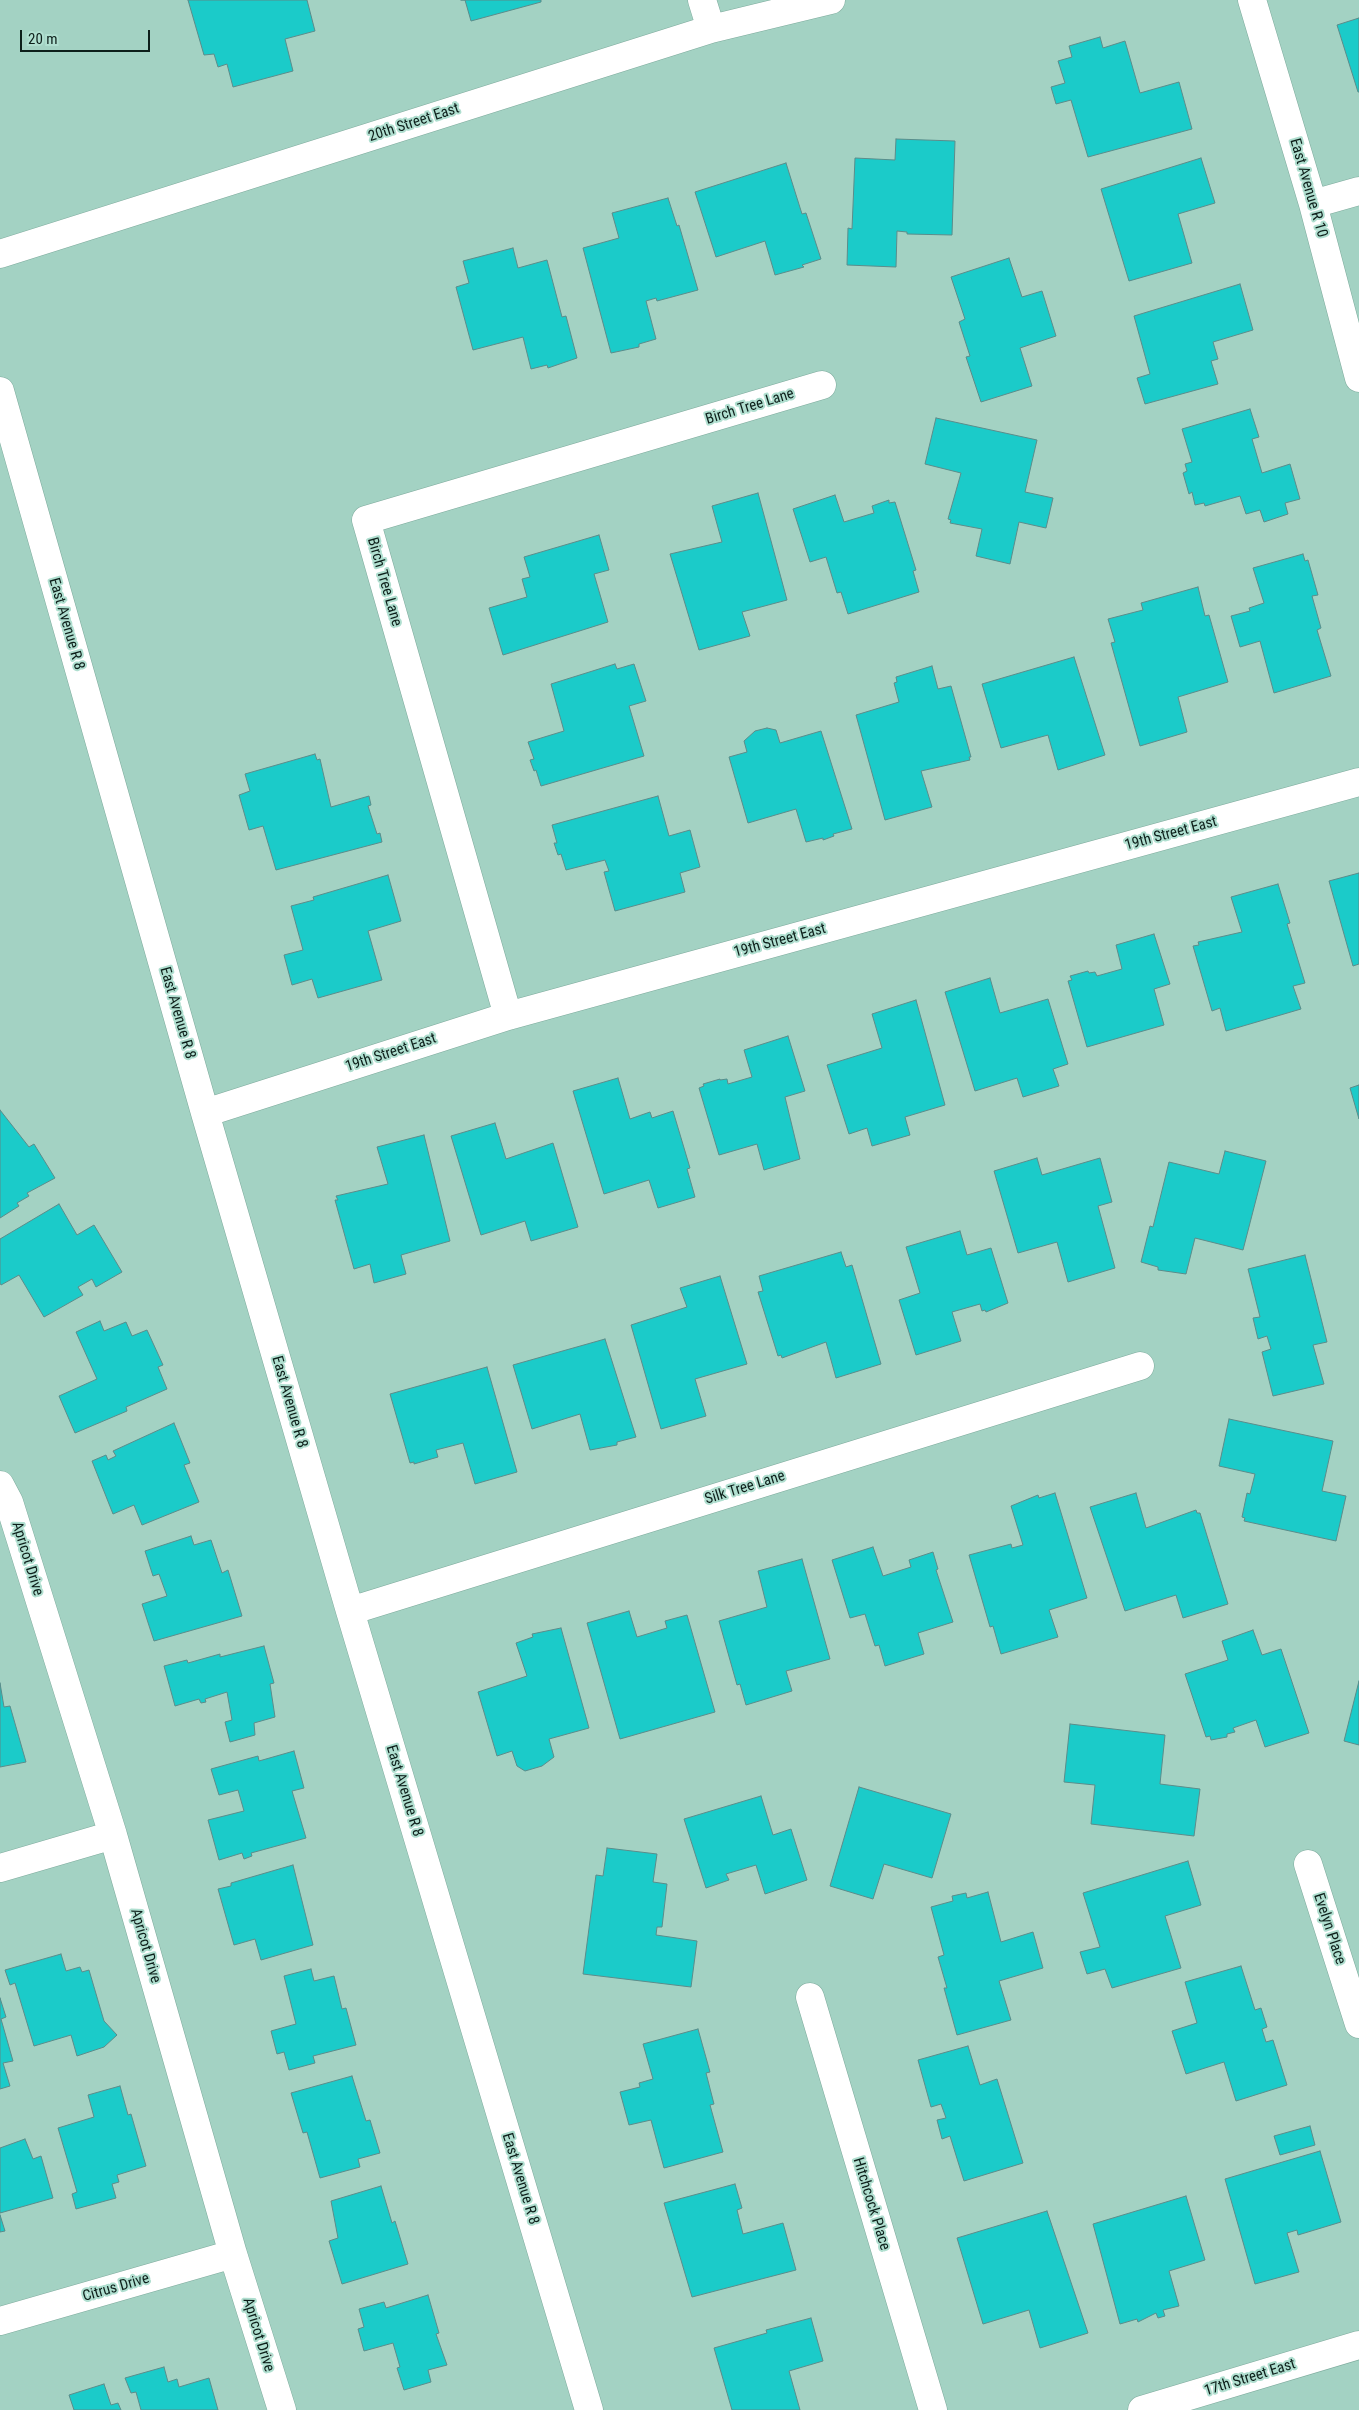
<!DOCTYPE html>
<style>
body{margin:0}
#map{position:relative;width:1359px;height:2410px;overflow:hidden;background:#a3d2c3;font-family:"Roboto Condensed",sans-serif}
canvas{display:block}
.scale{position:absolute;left:20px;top:30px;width:130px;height:22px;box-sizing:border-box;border:2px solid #0d1f1a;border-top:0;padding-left:6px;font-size:15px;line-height:18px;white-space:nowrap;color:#0d1f1a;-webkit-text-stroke:4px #b0dfd0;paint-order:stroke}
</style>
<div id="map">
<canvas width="1359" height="2410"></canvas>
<div class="scale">20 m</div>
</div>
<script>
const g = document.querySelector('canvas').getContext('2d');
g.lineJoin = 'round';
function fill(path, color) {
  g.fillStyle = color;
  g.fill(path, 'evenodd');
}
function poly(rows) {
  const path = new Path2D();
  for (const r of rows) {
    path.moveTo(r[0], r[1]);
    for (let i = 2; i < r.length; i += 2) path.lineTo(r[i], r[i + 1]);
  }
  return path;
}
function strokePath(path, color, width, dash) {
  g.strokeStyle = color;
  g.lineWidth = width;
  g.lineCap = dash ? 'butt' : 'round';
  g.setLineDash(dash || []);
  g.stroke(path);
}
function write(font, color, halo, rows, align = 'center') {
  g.font = font + ' "Roboto Condensed",sans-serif';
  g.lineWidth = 4;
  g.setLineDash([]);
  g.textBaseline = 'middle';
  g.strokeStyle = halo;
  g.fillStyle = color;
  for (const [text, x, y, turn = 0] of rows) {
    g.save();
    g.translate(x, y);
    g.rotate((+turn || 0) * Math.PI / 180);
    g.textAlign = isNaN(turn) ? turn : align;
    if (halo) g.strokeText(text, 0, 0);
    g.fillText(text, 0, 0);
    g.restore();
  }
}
const building = poly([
 [188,0,307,0,315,31,285,39,293,71,233,87,227,64,218,67,214,54,204,55,188,0],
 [461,0,541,0,541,2,471,21,465,0,461,0],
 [1359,18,1359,92,1358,92,1337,25,1359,18],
 [1100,37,1103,48,1125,41,1140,93,1179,82,1192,129,1088,157,1071,100,1056,104,1051,87,1065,83,1058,61,1072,57,1069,46,1100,37],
 [896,139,955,141,952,235,907,234,907,232,897,231,896,267,847,265,848,228,852,229,855,158,895,160,896,139],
 [1201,158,1215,203,1178,214,1192,263,1129,281,1101,189,1201,158],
 [786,163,802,214,806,213,821,259,802,265,804,267,775,275,765,241,716,257,695,192,786,163],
 [668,198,677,226,679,225,698,290,657,301,656,298,646,301,656,339,639,344,639,347,611,353,583,248,619,238,612,213,668,198],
 [513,248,518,268,547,260,562,317,566,316,577,358,548,368,547,365,531,369,523,337,473,350,456,287,469,283,463,261,513,248],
 [1009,258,1022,297,1042,291,1056,336,1020,348,1032,386,981,402,966,357,970,356,959,322,965,319,951,277,1009,258],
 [1240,284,1253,330,1213,342,1218,359,1211,361,1218,384,1145,404,1137,378,1150,374,1134,316,1240,284],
 [1250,409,1259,437,1252,439,1262,473,1290,464,1300,499,1285,503,1288,514,1264,522,1260,510,1246,514,1240,496,1205,506,1204,503,1195,505,1192,492,1189,494,1183,473,1187,471,1185,464,1192,462,1182,429,1250,409],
 [936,418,1037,440,1025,492,1053,498,1046,528,1019,522,1010,564,976,556,982,529,950,523,951,520,948,519,961,473,925,464,936,418],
 [758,493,787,600,742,612,750,636,699,650,670,554,722,542,712,506,758,493],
 [835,495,844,522,874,513,872,506,889,500,889,503,895,502,916,570,913,571,919,592,848,614,841,592,837,593,826,557,810,562,793,509,835,495],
 [599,535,609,570,594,574,608,622,503,655,489,608,527,597,522,579,530,577,524,557,599,535],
 [1303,554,1305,561,1308,560,1318,595,1312,596,1321,628,1317,630,1331,676,1274,693,1260,641,1240,647,1231,616,1250,611,1249,608,1264,603,1253,568,1303,554],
 [1198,587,1205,616,1209,615,1228,682,1178,697,1187,732,1140,746,1111,643,1115,642,1108,619,1143,610,1141,603,1198,587],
 [1074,657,1105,755,1058,770,1048,735,1001,748,982,684,1074,657],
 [615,664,617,669,634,664,646,701,629,706,644,756,541,786,536,770,534,771,530,760,534,759,528,742,564,731,551,684,615,664],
 [932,666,938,689,951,686,971,757,969,757,970,760,921,771,932,807,885,820,856,715,899,702,894,683,897,682,896,677,932,666],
 [767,728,776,730,780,743,821,731,852,829,833,834,834,836,823,840,823,838,806,842,796,809,748,823,729,757,747,752,744,741,755,731,767,728],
 [315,754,317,760,320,759,331,807,369,796,371,805,368,806,377,834,380,833,382,842,276,870,263,826,249,830,239,795,250,791,245,774,315,754],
 [658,796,669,836,690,830,700,867,680,873,685,892,615,911,604,872,609,871,605,860,566,870,561,854,558,855,554,843,557,843,552,825,658,796],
 [1359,873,1359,964,1353,966,1329,881,1359,873],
 [388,875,401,921,368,931,382,980,318,998,312,979,292,985,284,955,303,950,291,906,314,900,313,897,388,875],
 [1278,884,1290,923,1287,924,1305,983,1293,986,1301,1009,1226,1031,1220,1008,1212,1011,1193,946,1199,945,1198,942,1242,932,1231,897,1278,884],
 [1154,934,1170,984,1154,989,1164,1025,1087,1047,1068,981,1072,980,1070,976,1088,971,1089,973,1095,972,1097,976,1122,969,1116,945,1154,934],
 [990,978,1000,1013,1048,999,1068,1064,1053,1069,1059,1086,1023,1097,1017,1078,975,1091,945,992,990,978],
 [916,1000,945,1105,905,1117,910,1135,872,1146,867,1128,849,1134,827,1065,882,1048,872,1014,916,1000],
 [788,1036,805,1091,785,1097,800,1159,764,1170,757,1144,719,1155,699,1088,704,1086,703,1084,720,1079,720,1080,727,1079,728,1084,752,1077,744,1050,788,1036],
 [618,1078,630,1119,650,1112,652,1118,673,1111,690,1168,687,1169,695,1197,658,1208,649,1180,604,1194,573,1091,618,1078],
 [1359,1085,1359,1119,1350,1088,1359,1085],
 [0,1110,29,1147,34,1144,55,1178,27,1193,29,1196,17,1203,19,1206,0,1218,0,1110],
 [495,1123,506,1159,553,1143,578,1227,531,1241,525,1221,481,1235,451,1136,495,1123],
 [424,1135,450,1241,401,1255,406,1274,374,1283,370,1264,354,1269,335,1200,338,1200,336,1196,388,1184,377,1147,424,1135],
 [1225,1151,1266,1161,1243,1250,1195,1238,1186,1274,1158,1270,1158,1267,1141,1262,1150,1226,1153,1227,1169,1162,1219,1174,1225,1151],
 [1037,1158,1042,1175,1100,1158,1112,1202,1098,1206,1115,1268,1068,1282,1057,1242,1018,1253,994,1171,1037,1158],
 [59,1204,77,1235,94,1225,122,1272,96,1287,92,1279,78,1287,83,1295,44,1317,19,1275,1,1285,0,1283,0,1239,59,1204],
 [960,1231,967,1255,991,1248,1008,1303,986,1312,985,1310,982,1311,980,1304,952,1312,961,1341,916,1355,899,1300,920,1293,906,1247,960,1231],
 [841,1252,846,1267,852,1265,881,1364,836,1378,826,1342,782,1358,781,1355,778,1356,758,1292,763,1291,759,1276,841,1252],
 [1305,1255,1327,1342,1313,1345,1324,1384,1273,1396,1262,1352,1271,1349,1267,1336,1258,1339,1253,1318,1260,1317,1248,1269,1305,1255],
 [720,1276,747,1364,695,1379,706,1416,661,1429,631,1325,687,1307,680,1288,720,1276],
 [100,1321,104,1331,126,1322,132,1336,147,1330,163,1365,158,1367,167,1389,126,1407,127,1411,75,1433,59,1396,97,1379,76,1332,100,1321],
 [605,1339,636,1437,617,1442,617,1445,590,1450,580,1414,532,1429,513,1365,605,1339],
 [487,1367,517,1472,475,1484,463,1443,436,1450,438,1457,414,1464,414,1462,410,1463,390,1394,487,1367],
 [1229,1419,1333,1441,1322,1491,1346,1496,1336,1541,1244,1521,1245,1518,1242,1517,1247,1493,1250,1494,1255,1474,1219,1466,1229,1419],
 [174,1423,190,1463,184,1465,199,1502,142,1525,134,1505,113,1514,92,1461,106,1455,108,1460,116,1456,113,1451,174,1423],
 [1055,1493,1087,1598,1049,1610,1058,1637,1001,1654,993,1626,990,1627,969,1555,1011,1544,1012,1548,1023,1545,1011,1506,1038,1495,1039,1498,1055,1493],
 [1136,1493,1146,1528,1196,1510,1197,1513,1200,1513,1228,1604,1183,1618,1176,1595,1125,1611,1090,1507,1136,1493],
 [191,1536,194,1545,211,1540,222,1573,228,1570,242,1616,154,1641,142,1604,167,1596,159,1574,153,1576,145,1551,191,1536],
 [873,1547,883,1576,911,1567,909,1560,933,1552,938,1569,936,1570,953,1622,918,1633,924,1654,885,1666,879,1645,875,1646,865,1614,850,1618,832,1560,873,1547],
 [802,1559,830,1659,786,1671,792,1691,746,1705,740,1684,737,1685,719,1621,767,1607,758,1571,802,1559],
 [629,1611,637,1637,667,1628,665,1621,687,1615,715,1712,620,1739,587,1623,629,1611],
 [561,1628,589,1728,549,1739,554,1757,542,1766,525,1771,517,1766,512,1751,497,1756,478,1692,527,1676,516,1643,533,1637,532,1634,561,1628],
 [1253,1630,1262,1655,1281,1649,1309,1733,1265,1747,1256,1720,1233,1728,1235,1732,1227,1734,1227,1737,1211,1740,1210,1736,1206,1737,1185,1674,1228,1660,1222,1641,1253,1630],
 [264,1646,274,1683,270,1684,275,1717,254,1723,255,1735,230,1742,225,1722,232,1720,227,1692,205,1699,206,1702,201,1703,199,1699,175,1706,164,1666,187,1660,188,1663,220,1654,220,1657,264,1646],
 [1359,1681,1359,1745,1344,1741,1359,1681],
 [0,1683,4,1707,10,1706,26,1762,0,1767,0,1683],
 [1070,1724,1165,1735,1160,1784,1200,1789,1194,1836,1091,1824,1095,1785,1064,1782,1070,1724],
 [294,1751,304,1788,292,1791,306,1838,251,1853,252,1856,244,1859,242,1853,219,1860,208,1820,244,1811,238,1790,219,1795,211,1769,258,1756,259,1761,294,1751],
 [859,1787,951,1814,932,1878,884,1864,873,1899,830,1886,859,1787],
 [761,1796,773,1835,791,1829,807,1880,765,1894,756,1865,726,1874,729,1880,706,1888,684,1819,761,1796],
 [607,1848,657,1854,653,1882,667,1884,662,1927,657,1927,656,1935,697,1941,691,1987,583,1974,596,1875,603,1876,607,1848],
 [1188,1861,1201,1905,1165,1916,1181,1968,1112,1988,1105,1969,1087,1974,1080,1952,1100,1947,1083,1893,1188,1861],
 [293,1865,313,1945,261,1960,255,1939,234,1945,218,1889,231,1886,231,1883,293,1865],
 [988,1892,1001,1942,1033,1932,1043,1968,999,1981,1011,2020,957,2035,944,1988,947,1988,938,1957,944,1955,931,1907,953,1901,952,1896,966,1893,967,1898,988,1892],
 [61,1954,66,1971,80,1967,82,1972,89,1970,104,2021,117,2035,104,2047,77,2056,71,2035,34,2046,15,1983,10,1985,5,1970,61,1954],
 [1241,1966,1255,2010,1261,2008,1267,2027,1262,2029,1266,2042,1273,2040,1287,2085,1236,2101,1224,2062,1186,2074,1172,2031,1197,2023,1185,1982,1241,1966],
 [311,1969,314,1981,334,1976,342,2009,346,2008,356,2045,313,2056,315,2063,289,2070,284,2052,277,2054,271,2031,296,2024,284,1976,311,1969],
 [0,1998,6,2017,1,2019,13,2061,3,2063,10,2086,0,2089,0,1998],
 [698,2029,710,2072,706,2073,714,2104,710,2105,723,2152,664,2168,651,2120,629,2125,620,2092,640,2087,639,2083,653,2079,643,2044,698,2029],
 [968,2046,980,2085,997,2079,1023,2163,964,2181,950,2136,942,2139,937,2120,946,2118,941,2104,931,2107,918,2060,968,2046],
 [352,2076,366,2121,370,2120,380,2153,358,2159,360,2167,320,2178,307,2132,303,2133,291,2093,352,2076],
 [120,2086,128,2115,131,2114,146,2166,117,2175,119,2182,112,2184,116,2198,76,2209,72,2194,77,2192,58,2128,94,2117,88,2095,120,2086],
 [1310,2126,1315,2145,1280,2155,1274,2136,1310,2126],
 [25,2139,33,2159,41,2156,53,2198,0,2213,0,2148,25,2139],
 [1320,2151,1341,2222,1298,2235,1297,2230,1287,2233,1299,2272,1255,2284,1225,2179,1320,2151],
 [735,2184,742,2208,737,2210,743,2234,783,2223,796,2270,692,2297,664,2203,735,2184],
 [381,2186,392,2223,395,2221,408,2264,342,2284,329,2241,338,2238,331,2201,381,2186],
 [1186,2196,1205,2260,1169,2271,1179,2306,1163,2310,1165,2316,1158,2318,1156,2313,1138,2322,1137,2319,1120,2324,1093,2224,1186,2196],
 [1047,2211,1088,2333,1040,2348,1029,2310,983,2324,957,2238,1047,2211],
 [0,2215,5,2231,0,2232,0,2215],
 [428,2295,439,2333,436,2334,447,2365,428,2370,431,2382,404,2390,397,2368,400,2367,393,2343,364,2351,358,2329,364,2327,359,2309,384,2302,386,2308,428,2295],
 [811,2318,823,2361,789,2371,800,2410,732,2410,714,2348,767,2333,766,2330,811,2318],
 [164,2367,168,2382,177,2379,179,2387,209,2378,218,2410,141,2410,136,2392,131,2393,125,2378,164,2367],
 [104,2384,111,2405,118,2403,121,2410,74,2410,69,2395,104,2384]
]);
fill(building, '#1bcbc9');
strokePath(building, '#5b8c8a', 1);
const minor = poly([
 [702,0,711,29],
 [1252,0,1313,204,1359,378],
 [1313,204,1359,191],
 [0,254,711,29,831,0],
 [0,391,205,1113,350,1611,589,2410],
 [508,1016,366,520,822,385],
 [205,1113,508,1016,1359,782],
 [0,1485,9,1502,113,1835,233,2254,282,2410],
 [350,1611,1140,1366],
 [1308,1864,1359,2024],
 [0,1868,113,1835],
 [810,1997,933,2410],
 [0,2321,233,2254],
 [1142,2410,1359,2345]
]);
strokePath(minor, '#7daa9c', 29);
strokePath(minor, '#fff', 28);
write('15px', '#0d1f1a', '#b0dfd0', [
 ["20th Street East",414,123,-18],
 ["East Avenue R 10",1308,188,74],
 ["Birch Tree Lane",750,407,-17],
 ["Birch Tree Lane",384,582,74],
 ["East Avenue R 8",66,624,74],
 ["19th Street East",1171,834,-15],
 ["19th Street East",780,941,-15],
 ["East Avenue R 8",177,1013,74],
 ["19th Street East",391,1053,-18],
 ["East Avenue R 8",289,1402,74],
 ["Silk Tree Lane",745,1488,-17],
 ["Apricot Drive",27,1559,73],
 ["East Avenue R 8",404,1791,73],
 ["Evelyn Place",1329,1929,72],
 ["Apricot Drive",145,1946,74],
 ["East Avenue R 8",520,2179,73],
 ["Hitchcock Place",871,2204,73],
 ["Citrus Drive",116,2288,-16],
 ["Apricot Drive",258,2335,73],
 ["17th Street East",1250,2378,-17]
]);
</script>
